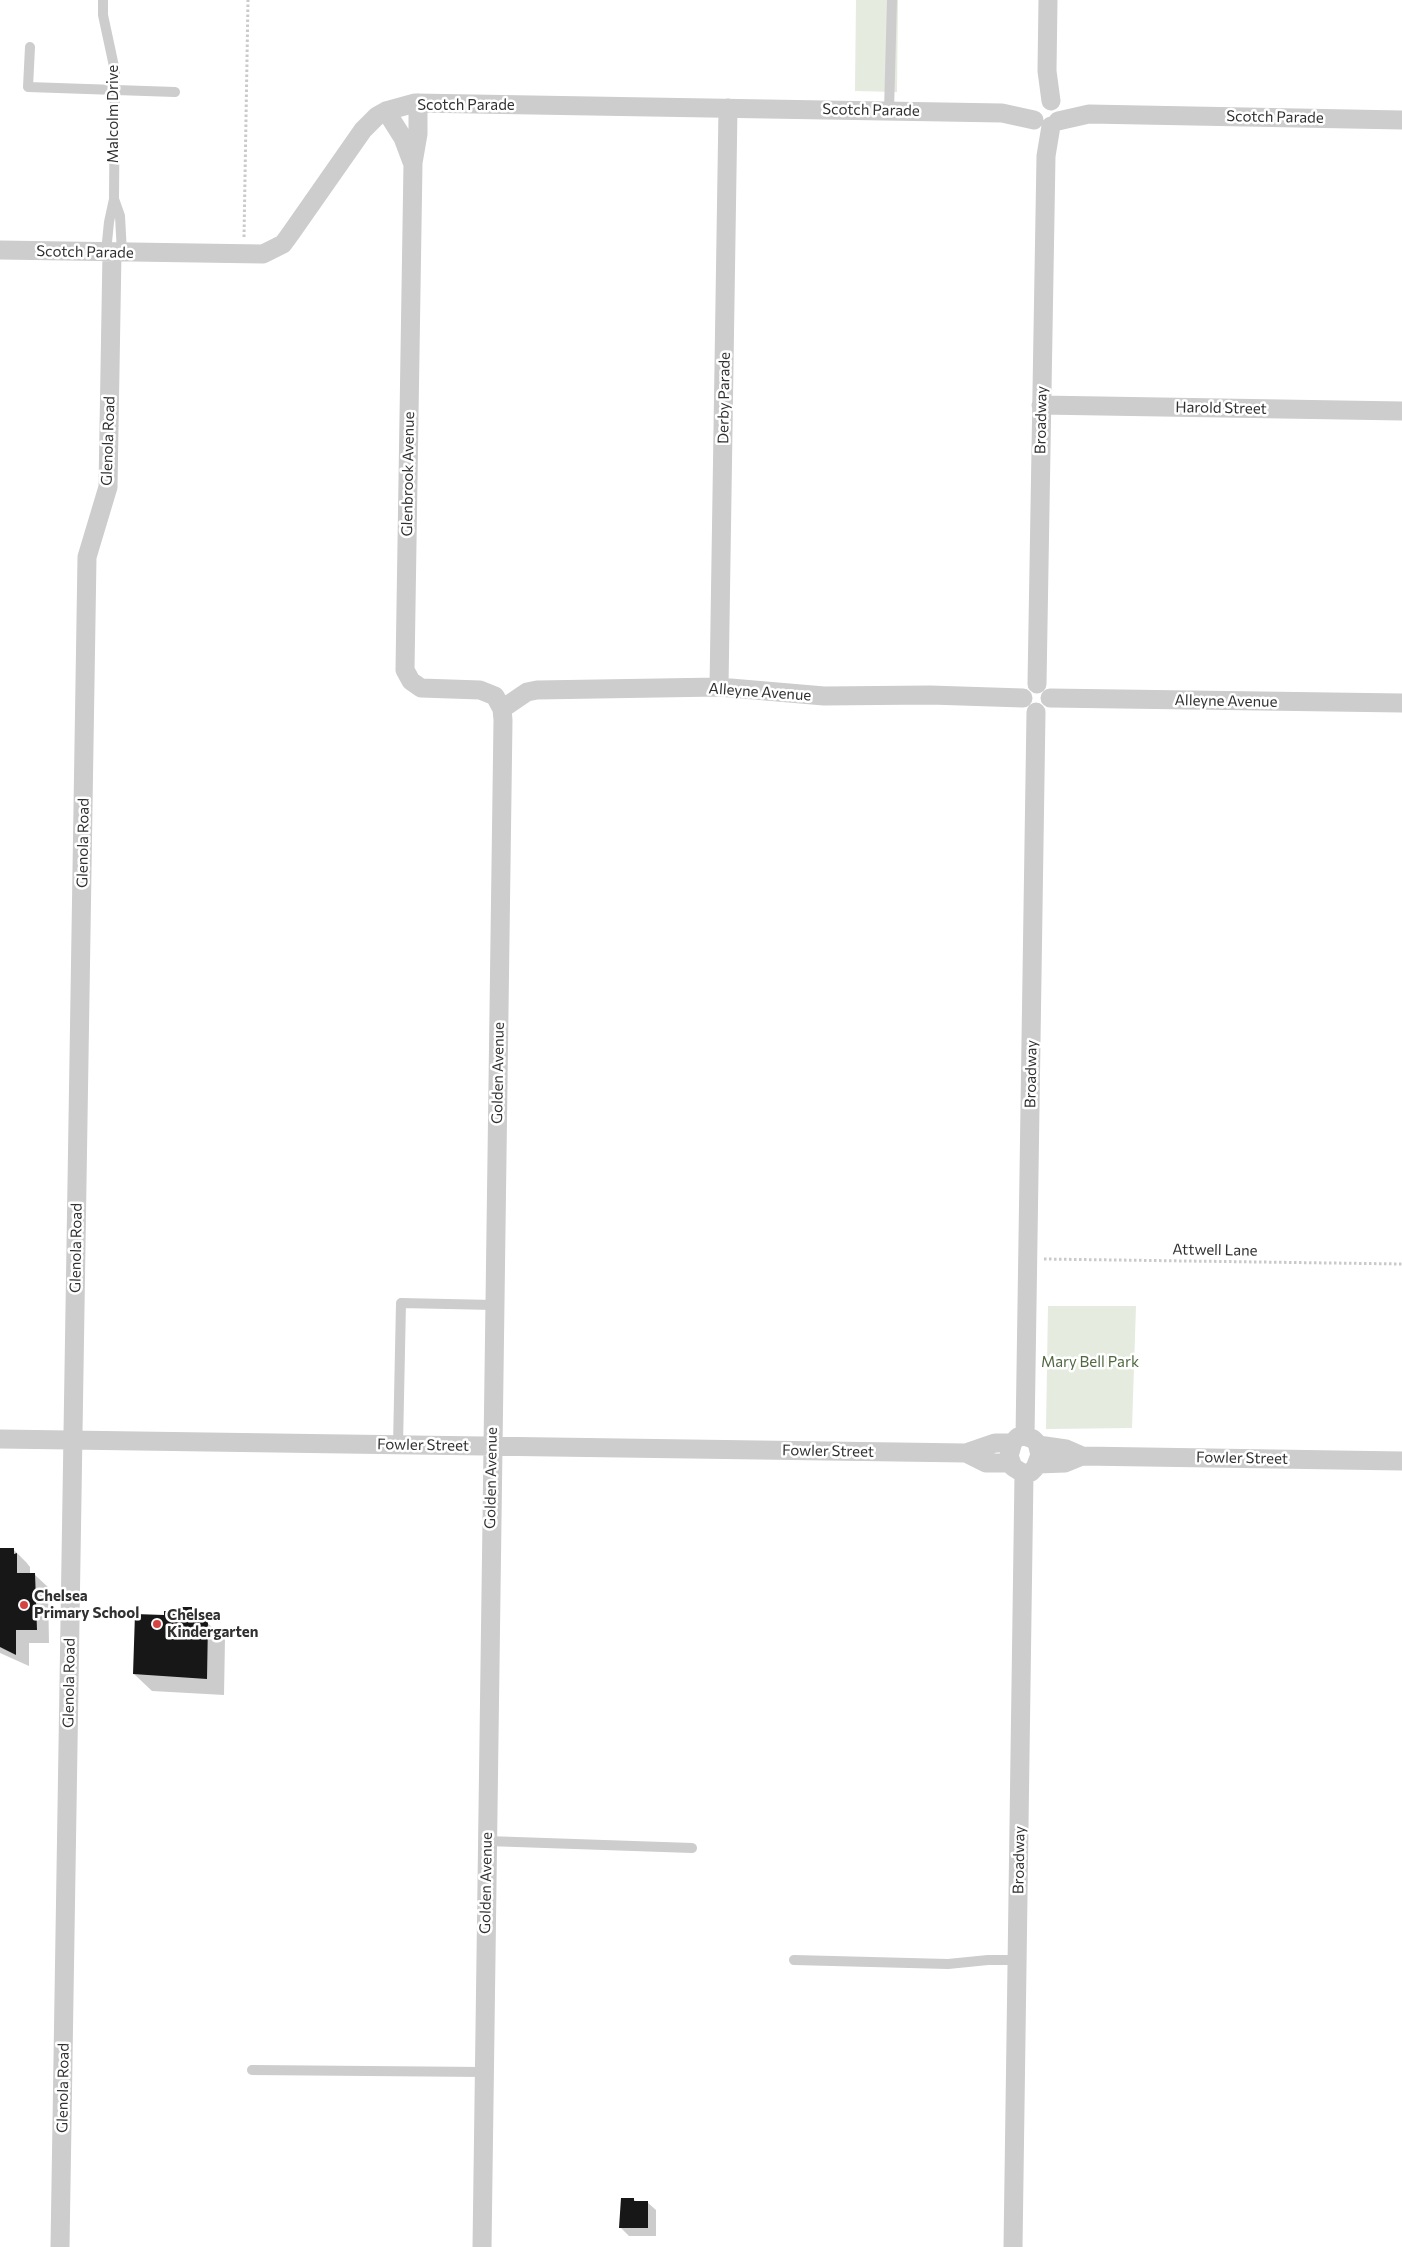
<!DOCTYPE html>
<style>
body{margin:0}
canvas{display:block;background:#fff}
</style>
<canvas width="1402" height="2247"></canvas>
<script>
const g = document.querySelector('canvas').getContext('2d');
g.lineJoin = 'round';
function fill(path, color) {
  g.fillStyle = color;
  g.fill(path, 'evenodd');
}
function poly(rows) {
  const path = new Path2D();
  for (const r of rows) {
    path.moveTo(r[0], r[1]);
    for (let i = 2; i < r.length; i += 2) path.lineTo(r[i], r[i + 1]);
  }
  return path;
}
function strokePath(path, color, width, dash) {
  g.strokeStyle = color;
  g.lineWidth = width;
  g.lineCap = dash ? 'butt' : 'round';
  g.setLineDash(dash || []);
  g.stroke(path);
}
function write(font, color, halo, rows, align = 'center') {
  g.font = font + ' Commissioner,sans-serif';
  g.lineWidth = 5;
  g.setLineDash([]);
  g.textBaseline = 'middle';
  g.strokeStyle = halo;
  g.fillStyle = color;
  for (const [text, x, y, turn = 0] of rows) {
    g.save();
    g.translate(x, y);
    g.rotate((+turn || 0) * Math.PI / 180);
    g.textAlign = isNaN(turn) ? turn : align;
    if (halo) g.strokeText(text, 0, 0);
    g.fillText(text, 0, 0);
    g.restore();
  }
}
fill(poly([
 [856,0,898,0,897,92,855,91],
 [1048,1306,1136,1306,1132,1428,1046,1429]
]), '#e5ebdf');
fill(poly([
 [13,1549,26,1562,30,1567,30,1574,35,1575,48,1587,49,1643,29,1643,29,1666,0,1653,0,1551],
 [191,1608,225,1639,224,1695,152,1691,134,1674,165,1616,182,1613],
 [633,2199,637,2202,647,2202,656,2210,656,2236,629,2236,620,2227]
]), '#0003');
fill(poly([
 [0,1548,14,1548,14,1554,17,1553,17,1573,35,1573,37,1630,16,1630,16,1655,0,1647],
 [180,1607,192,1607,192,1621,208,1621,207,1679,133,1674,135,1614,164,1615,164,1611,180,1612],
 [621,2198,634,2198,634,2201,648,2201,648,2228,619,2228]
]), '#171717');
strokePath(poly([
 [244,237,248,0],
 [1044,1259,1402,1264]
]), '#cacaca', 3, [2.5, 2.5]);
strokePath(poly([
 [103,0,103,15,115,71,114,199,109,222,106,252],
 [30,47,28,87,175,92],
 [889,111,892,0],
 [114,199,120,216,122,253],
 [398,1445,401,1303,494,1305],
 [487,1841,692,1848],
 [794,1960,948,1964,988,1960,1017,1960],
 [252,2070,484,2072]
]), '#cdcdcd', 10);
strokePath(poly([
 [1048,0,1047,71,1051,101],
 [418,103,418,134,413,163,405,670,411,681,421,688,480,690,495,696,502,709,503,720,482,2247],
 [386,111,403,138,412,162],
 [1058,121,1089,114,1402,120],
 [0,250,263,254,283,244,291,233,363,130,377,116,386,111,415,103,1002,113,1034,120],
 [1041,405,1402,411],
 [1037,684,1046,156,1051,126],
 [719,687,728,108],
 [1050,698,1402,703],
 [502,709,527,692,537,690,719,687,824,696,930,695,1023,698],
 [1025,1436,1036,712],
 [1025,1436,1033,1439,1037,1443,1040,1455,1035,1468,1031,1472,1024,1474,1013,1467,1009,1456,1013,1442,1018,1437,1025,1436],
 [0,1439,966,1453,995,1443,1012,1443],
 [1038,1445,1066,1449,1082,1456],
 [966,1453,986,1463,1010,1463],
 [1038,1464,1065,1463,1082,1456,1402,1461],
 [60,2247,87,557,108,487,112,252],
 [1013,2247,1024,1474]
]), '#cdcdcd', 19);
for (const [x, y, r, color] of [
 [24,1605,5,"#d54443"],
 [157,1624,5,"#d54443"]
]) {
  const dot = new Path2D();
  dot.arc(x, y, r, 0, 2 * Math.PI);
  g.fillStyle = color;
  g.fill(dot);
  strokePath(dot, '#fff', 2);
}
write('15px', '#303030', '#fff', [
 ["Scotch Parade",466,105],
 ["Scotch Parade",871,110,1],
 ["Malcolm Drive",113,114,-90],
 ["Scotch Parade",1275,117,1],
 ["Scotch Parade",85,252,1],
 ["Derby Parade",724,398,-89],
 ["Harold Street",1221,408,1],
 ["Broadway",1041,420,-89],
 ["Glenola Road",108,441,-88],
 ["Glenbrook Avenue",408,474,-89],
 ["Alleyne Avenue",760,692,4],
 ["Alleyne Avenue",1226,701,1],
 ["Glenola Road",83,843,-89],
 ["Golden Avenue",498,1073,-89],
 ["Broadway",1031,1074,-89],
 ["Glenola Road",76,1248,-89],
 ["Attwell Lane",1215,1250,1],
 ["Fowler Street",423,1445,1],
 ["Fowler Street",828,1451,1],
 ["Fowler Street",1242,1458,1],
 ["Golden Avenue",491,1478,-89],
 ["Glenola Road",69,1683,-89],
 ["Broadway",1019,1860,-89],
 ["Golden Avenue",486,1883,-89],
 ["Glenola Road",63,2088,-89]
]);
write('15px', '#506841', '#fff', [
 ["Mary Bell Park",1090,1362]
]);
write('bold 15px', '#303030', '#fff', [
 ["Chelsea",34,1596],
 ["Primary School",34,1613],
 ["Chelsea",167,1615],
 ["Kindergarten",167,1632]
], 'left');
</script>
